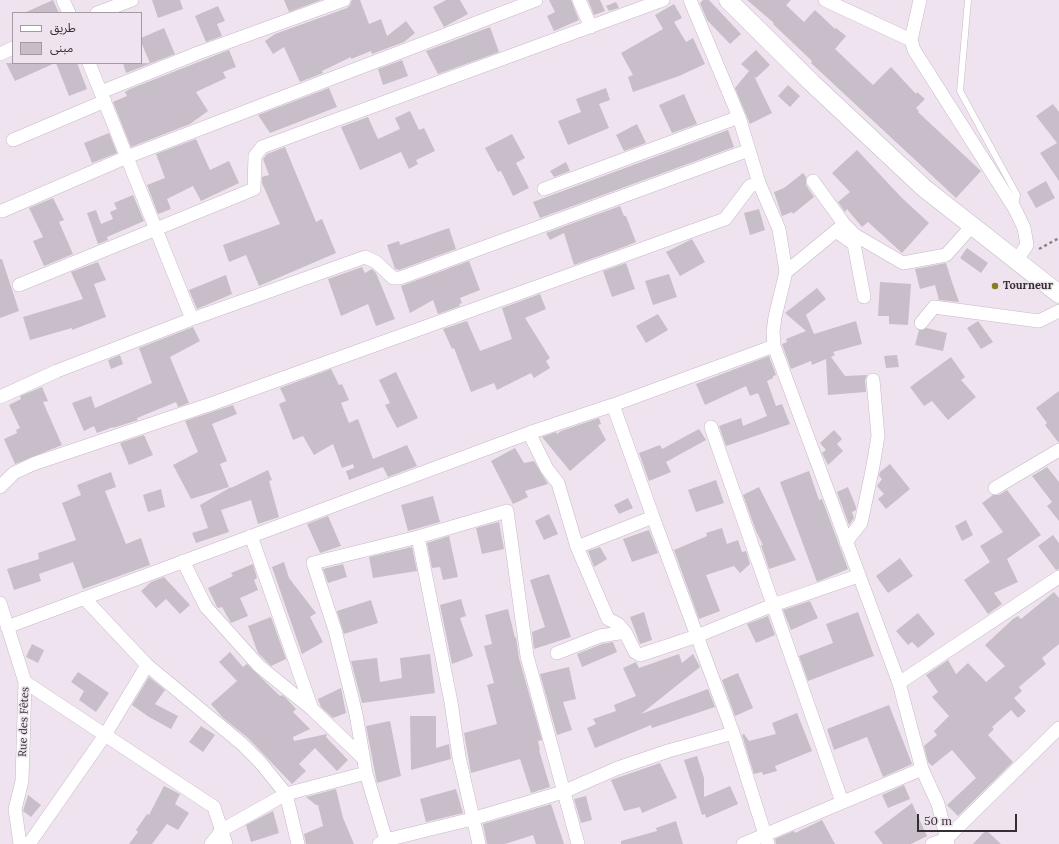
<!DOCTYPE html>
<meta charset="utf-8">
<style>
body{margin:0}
#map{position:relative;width:1059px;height:844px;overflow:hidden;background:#eee3ee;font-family:Lora,"Noto Sans Arabic",serif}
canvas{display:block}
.legend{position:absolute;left:12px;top:12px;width:130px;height:52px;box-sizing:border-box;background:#eee3ee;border:1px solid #a39ba3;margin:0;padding:5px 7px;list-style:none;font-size:12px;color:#332f33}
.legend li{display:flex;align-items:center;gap:8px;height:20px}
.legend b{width:20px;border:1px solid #a39ba3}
.scale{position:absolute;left:917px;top:814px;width:100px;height:18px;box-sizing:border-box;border:2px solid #332f33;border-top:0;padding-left:5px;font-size:12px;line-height:14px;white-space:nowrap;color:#332f33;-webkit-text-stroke:3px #eee3ee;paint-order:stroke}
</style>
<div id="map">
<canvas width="1059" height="844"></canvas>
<ul class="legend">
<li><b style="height:5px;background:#fff"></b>طريق</li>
<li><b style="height:11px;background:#c8bec9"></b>مبنى</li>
</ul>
<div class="scale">50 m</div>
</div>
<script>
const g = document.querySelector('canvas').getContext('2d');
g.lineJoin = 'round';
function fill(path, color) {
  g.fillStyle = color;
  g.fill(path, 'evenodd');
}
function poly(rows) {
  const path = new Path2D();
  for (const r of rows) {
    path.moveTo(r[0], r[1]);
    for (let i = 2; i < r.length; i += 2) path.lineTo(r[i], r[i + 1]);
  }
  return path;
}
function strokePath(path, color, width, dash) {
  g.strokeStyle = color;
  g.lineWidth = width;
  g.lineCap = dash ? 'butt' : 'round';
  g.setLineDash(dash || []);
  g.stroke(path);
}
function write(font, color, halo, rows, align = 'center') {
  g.font = font + ' Lora,serif';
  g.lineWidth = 3;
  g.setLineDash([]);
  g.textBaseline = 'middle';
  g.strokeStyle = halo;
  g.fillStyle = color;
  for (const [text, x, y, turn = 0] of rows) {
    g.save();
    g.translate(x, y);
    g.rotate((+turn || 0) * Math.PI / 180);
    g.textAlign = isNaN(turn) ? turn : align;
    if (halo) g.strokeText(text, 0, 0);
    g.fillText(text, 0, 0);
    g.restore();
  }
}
fill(poly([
 [53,0,59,13,24,13],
 [152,0,180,0,183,9,158,18],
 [284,0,321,0,289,12],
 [352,0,360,0,369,24,381,19,387,36,406,21,415,33,404,42,372,54,371,51,351,59,351,57,322,71,323,73,300,82,284,47,273,54,265,41,275,34,347,8,350,5],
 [446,0,460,0,468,14,444,27,433,7],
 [549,0,571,0,579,20,554,31,547,16,555,12],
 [588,0,600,0,605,11,594,15],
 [703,0,709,0,741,34,730,44,707,20,700,3],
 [747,0,791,0,786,5,804,22,815,10,835,29,836,28,846,36,835,49,873,85,891,67,916,94,917,92,925,99,916,108,919,111,918,112,981,171,956,198,811,63,812,61,773,24,774,23],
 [616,2,619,8,609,11,606,6],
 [674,4,682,18,674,22,686,42,693,38,705,64,679,76,633,92,628,77,633,75,621,53,663,29,655,15],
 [218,6,225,21,217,24,222,36,206,42,195,16],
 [490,27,499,52,438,74,426,51],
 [164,28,175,54,126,73,123,63,150,63,141,42,141,38],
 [229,50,236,67,223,72,226,78,196,92,208,111,190,124,131,147,113,102,127,96,125,92,130,89],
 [756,50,770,65,756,78,754,76,772,113,750,124,735,88,749,71,741,64],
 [402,60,408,76,383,85,378,69],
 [6,63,55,63,15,81],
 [56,63,77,63,87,89,69,96],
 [788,85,800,96,790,107,778,96],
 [329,88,337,107,270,133,258,115],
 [606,88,610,100,599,104,609,128,568,145,558,121,581,112,576,99],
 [684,94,697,124,672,133,659,105],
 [1053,104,1059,112,1059,181,1040,153,1057,143,1036,116],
 [410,111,419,130,424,128,435,151,416,160,418,164,409,169,401,152,360,170,341,127,368,117,378,139,400,129,395,118],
 [637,124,646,143,624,151,616,135],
 [728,130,734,147,540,218,533,202],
 [109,133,117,153,92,163,84,143],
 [512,134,525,158,516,163,529,188,513,196,501,171,498,172,485,148],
 [196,139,210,170,229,161,239,183,201,201,193,186,167,199,171,209,158,214,147,185,165,178,156,154],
 [285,147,316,222,322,219,336,253,259,286,246,255,229,262,223,245,280,224,262,183,262,177,269,175,263,159,267,154],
 [857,150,901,197,929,223,902,253,868,222,862,227,847,209,845,212,838,202,850,192,832,173],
 [566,162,570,171,554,177,550,171],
 [803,173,806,177,806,185,814,197,793,214,792,212,782,216,774,192,784,188],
 [1046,181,1055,198,1036,208,1027,192],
 [133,195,144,221,107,237,108,240,98,244,87,213,96,210,101,224,113,219,110,212,117,209,114,203],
 [53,198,64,220,59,222,73,254,44,266,33,241,43,237,29,208],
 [620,206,624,216,626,216,636,242,621,248,574,265,564,233,550,240,546,233],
 [759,209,765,230,750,235,744,213],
 [449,228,456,249,399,270,395,269,387,245,399,241,400,245],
 [692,239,705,262,680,276,666,252],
 [967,248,988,263,981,273,960,258],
 [0,259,2,259,19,311,0,318],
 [469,261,480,290,460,298,462,303,459,304,460,306,438,314,433,300,410,313,401,286],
 [98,262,106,280,94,284,106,317,72,330,72,328,30,340,23,317,83,299,71,272],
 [626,263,635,289,612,297,603,271],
 [946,263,952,282,959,302,939,300,935,285,920,289,915,269],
 [362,267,365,273,372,269,376,273,395,319,376,326,368,304,341,316,328,279],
 [669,274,677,297,653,305,645,281],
 [226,275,232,294,197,309,189,290],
 [880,282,911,284,908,325,889,324,889,316,878,316],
 [817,288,826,299,806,315,814,334,856,321,862,344,833,352,835,355,831,357,845,376,867,375,865,380,866,392,828,395,826,359,812,365,811,361,791,369,782,344,787,342,786,339,806,331,785,313],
 [540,294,546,309,525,318,550,358,546,361,550,368,534,378,531,373,497,390,494,383,471,392,454,348,452,349,443,329,467,321,480,351,512,339,502,308],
 [658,314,668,330,646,343,636,326],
 [978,321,993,342,981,349,967,328],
 [193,327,200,341,170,357,189,403,178,407,176,402,137,418,138,420,113,428,113,427,97,433,94,426,84,431,72,403,91,396,95,408,152,383,139,348],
 [927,328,947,333,943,351,915,345,919,330],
 [120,355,123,364,111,369,108,360],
 [897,355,899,367,886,368,884,356],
 [769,356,776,375,773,376,773,378,767,381,776,406,782,404,790,424,726,446,719,426,741,418,743,426,767,416,758,393,750,396,746,386,705,405,696,384],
 [951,357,965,377,961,380,976,397,948,420,932,401,924,406,910,387],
 [331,369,339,385,342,384,349,400,341,403,349,423,358,419,373,459,407,445,417,466,388,477,383,467,349,480,346,471,354,468,353,464,342,468,333,444,314,455,303,436,293,440,279,404,286,401,280,388],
 [396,372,418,418,397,428,385,405,390,403,379,380],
 [42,387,48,401,43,402,62,445,15,464,4,439,17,433,16,430,20,428,9,405,21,399,20,396],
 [1059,391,1059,442,1058,442,1045,425,1047,423,1036,408],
 [233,405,237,414,212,424,227,461,220,464,229,487,191,499,173,465,198,452,185,421],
 [599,418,601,424,598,425,606,440,570,471,542,437,556,432,557,434,561,431],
 [699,429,706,440,666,462,671,472,649,481,639,453,660,445,662,449],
 [834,430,842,439,837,444,843,451,828,465,822,453,826,450,820,443],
 [144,435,153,455,129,465,120,443],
 [515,448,524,463,534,461,548,484,525,491,528,497,513,504,491,461],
 [890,464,910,489,886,509,878,499,884,494,877,486,882,479,879,476,880,472],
 [1047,467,1059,482,1059,521,1047,506,1052,502,1032,476],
 [268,470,272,480,269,481,279,517,258,524,251,500,221,510,229,532,196,543,192,533,208,528,200,505,231,487,231,488],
 [809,471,819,500,822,499,848,569,817,582,780,482],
 [111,472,116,487,105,491,126,544,141,538,150,565,83,589,73,562,39,574,41,581,14,590,7,569,39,559,38,553,76,540,62,503,81,495,77,485],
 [716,480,724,503,696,512,688,490],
 [759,487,796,560,769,569,761,545,763,545,756,531,743,495],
 [848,487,856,507,856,510,852,512,854,518,849,525,837,492],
 [161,489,165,507,148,512,143,495],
 [1007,490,1041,535,1007,559,1018,582,994,593,1002,604,988,614,964,580,990,562,980,546,1003,532,982,503,993,495,999,495],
 [433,496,440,522,408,531,401,505],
 [628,498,633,508,619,514,614,505],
 [549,514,558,534,544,540,535,521],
 [328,516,341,546,320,553,307,524],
 [966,520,973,535,962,541,955,526],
 [499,522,504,549,482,554,476,528],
 [722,528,727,544,738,540,742,552,746,551,750,564,740,573,734,566,706,575,720,611,699,619,674,550,707,536,706,533],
 [649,530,658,553,632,562,623,539],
 [1053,535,1059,543,1059,569,1056,570,1038,546],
 [449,536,458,577,443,580,440,567,432,568,427,543],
 [412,547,417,571,373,578,369,557],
 [600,547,607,559,594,567,588,551],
 [900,558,913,576,888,593,876,576],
 [284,562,289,578,316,613,310,617,323,642,302,654,272,567],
 [253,564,257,578,254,580,258,590,240,598,248,616,231,623,222,607,218,608,217,607,208,588,233,576,231,573],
 [343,564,347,577,328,583,323,569],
 [549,574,571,637,534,649,532,632,545,627,530,580],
 [164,577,190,605,180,614,166,599,156,608,141,591,151,582],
 [1054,592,1059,598,1059,644,1042,658,1046,664,1019,687,1022,691,1014,698,1026,711,1018,718,1011,710,992,727,994,729,988,735,1013,762,958,816,947,805,976,778,952,750,932,766,928,762,924,746,937,735,934,731,949,716,932,697,938,692,926,675,948,660,956,674,968,663,986,682,1005,666,985,645,1013,619,1018,616,1021,619],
 [461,599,466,616,460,618,473,656,452,664,440,605],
 [371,600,378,623,344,634,337,611],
 [810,601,818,618,791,630,783,610],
 [508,609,515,638,516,637,519,658,542,740,538,741,540,750,539,750,550,787,531,793,520,759,471,773,464,733,497,724,487,685,494,683,484,646,492,644,485,615],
 [644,612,652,640,640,644,630,617],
 [858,612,874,656,808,681,799,656,833,643,826,624],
 [918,613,935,634,918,648,912,642,908,645,896,631],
 [768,616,775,635,756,643,747,624],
 [271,617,286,659,271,666,258,653,248,626],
 [613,642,617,652,582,667,577,654,602,644],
 [32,644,44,650,38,663,26,657],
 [230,652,243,667,247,664,280,696,282,695,286,698,296,709,293,712,310,729,293,737,294,741,327,734,326,737,348,760,337,771,315,748,299,764,306,771,292,784,248,738,223,718,211,704,237,681,219,662],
 [430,654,435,693,362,703,351,661,377,658,380,682,402,678,400,658],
 [679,654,682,663,693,654,700,667,641,714,708,689,715,707,652,728,651,725,595,748,587,728,596,724,593,719,616,711,614,705,636,696,623,668,636,662,639,668],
 [569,667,576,699,563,702,572,730,557,735,540,674],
 [78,672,109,693,96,712,79,700,84,691,71,682],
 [738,673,753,708,735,716,722,680],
 [149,677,165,690,155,704,178,716,171,729,149,717,132,705],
 [341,688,346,713,333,718,321,707,318,699],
 [889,705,912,764,883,777,867,737,834,750,827,729],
 [797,713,812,751,775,766,777,771,763,775,762,772,754,774,742,735,744,734,749,741,776,734,772,723],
 [410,716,436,716,436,748,449,744,451,759,411,770],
 [390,721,401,776,377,783,366,726],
 [201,726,215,735,203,752,189,742],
 [697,756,704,778,704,797,730,786,738,804,706,818,705,814,702,815,684,760],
 [660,763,677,798,642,813,640,807,624,811,611,780],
 [904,785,910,799,888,808,882,795],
 [164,786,180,794,175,804,189,813,178,830,167,824,152,844,129,844,138,832,136,830,147,814,149,815],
 [336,789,343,818,354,844,306,844,304,834,323,826,318,805,316,805,306,797],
 [456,789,463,813,426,822,420,799],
 [28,795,41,805,31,817,23,811],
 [586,796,592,820,581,823,574,799],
 [912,803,927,836,911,844,883,844,874,832],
 [551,804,564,844,536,844,533,835,505,844,487,844,483,824],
 [273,811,279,833,251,842,246,825],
 [822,820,835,844,776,844,775,839,794,831,795,833],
 [676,821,683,844,621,844,621,841,657,831,656,828],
 [986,830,1001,844,973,844]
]), '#c8bec9');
const lane = poly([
 [968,0,960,91,1017,195,1015,205]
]);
const street = poly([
 [63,0,69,13],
 [579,0,591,27],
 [690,0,739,117,759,183,779,229,786,272,775,317,773,332,774,346,899,683,922,769,938,804,948,844],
 [825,0,911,40],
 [920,0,911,40,914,50,1015,209,1024,228,1027,245,1016,261],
 [97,13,132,0],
 [0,54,13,48],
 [89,63,192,319],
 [101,92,198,53,344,0],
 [13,140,105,101],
 [813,181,844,224,855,235,903,263,946,255,972,226],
 [544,189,739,117],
 [2,211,127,157,536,0],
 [836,231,854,244,864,297],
 [786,272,842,226],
 [19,285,254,189,255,156,262,147,663,0],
 [921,323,934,307,1039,321,1059,311],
 [0,397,57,371,192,319,365,257,376,262,393,278,400,278,749,150],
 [613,405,653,517],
 [711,427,842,802],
 [529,433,547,469,558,483,577,547,608,619,618,624,625,632,635,652,640,655,697,636,773,605,858,576],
 [0,487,14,473,33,464,214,403,725,219,750,186,759,183],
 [995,488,1059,450],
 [251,536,312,709],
 [418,537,451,702,459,757,479,844],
 [846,542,861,523,873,466,878,436,873,380],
 [577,547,653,517,733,733],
 [183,561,206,607,259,666,312,709,363,758],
 [84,598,147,665,242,744,260,762,286,794,298,844],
 [0,603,25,682,22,781,15,809,20,844],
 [7,627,529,433,613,405,774,346],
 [557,653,600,636,625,632],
 [25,682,214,807,226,844],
 [899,683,1059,577],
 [366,773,356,714,335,630,313,563,418,537,507,511,527,656,578,844],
 [29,844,105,735,147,665],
 [211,844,222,830,286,794,366,773,386,840],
 [379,844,386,840,472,819,563,792,618,768,668,751,733,733,768,844],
 [743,844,922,769],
 [932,844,946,839,1059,728]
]);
const secondary = poly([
 [728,0,812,83,924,188,1059,294]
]);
strokePath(lane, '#c4bac5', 7);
strokePath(street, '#c4bac5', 14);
strokePath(secondary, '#c4bac5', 19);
strokePath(poly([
 [1039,249,1059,238]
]), '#8b838b', 2.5, [3, 3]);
strokePath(lane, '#fff', 6);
strokePath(street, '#fff', 13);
strokePath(secondary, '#fff', 18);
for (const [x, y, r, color] of [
 [995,286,4,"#867e24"]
]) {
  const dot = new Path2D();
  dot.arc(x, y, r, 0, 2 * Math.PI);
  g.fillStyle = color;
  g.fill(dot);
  strokePath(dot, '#eee3ee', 1.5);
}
write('bold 11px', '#332f33', '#eee3ee', [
 ["Tourneur",1003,286]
], 'left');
write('11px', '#332f33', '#eee3ee', [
 ["Rue des Fêtes",24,722,-88]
]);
</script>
